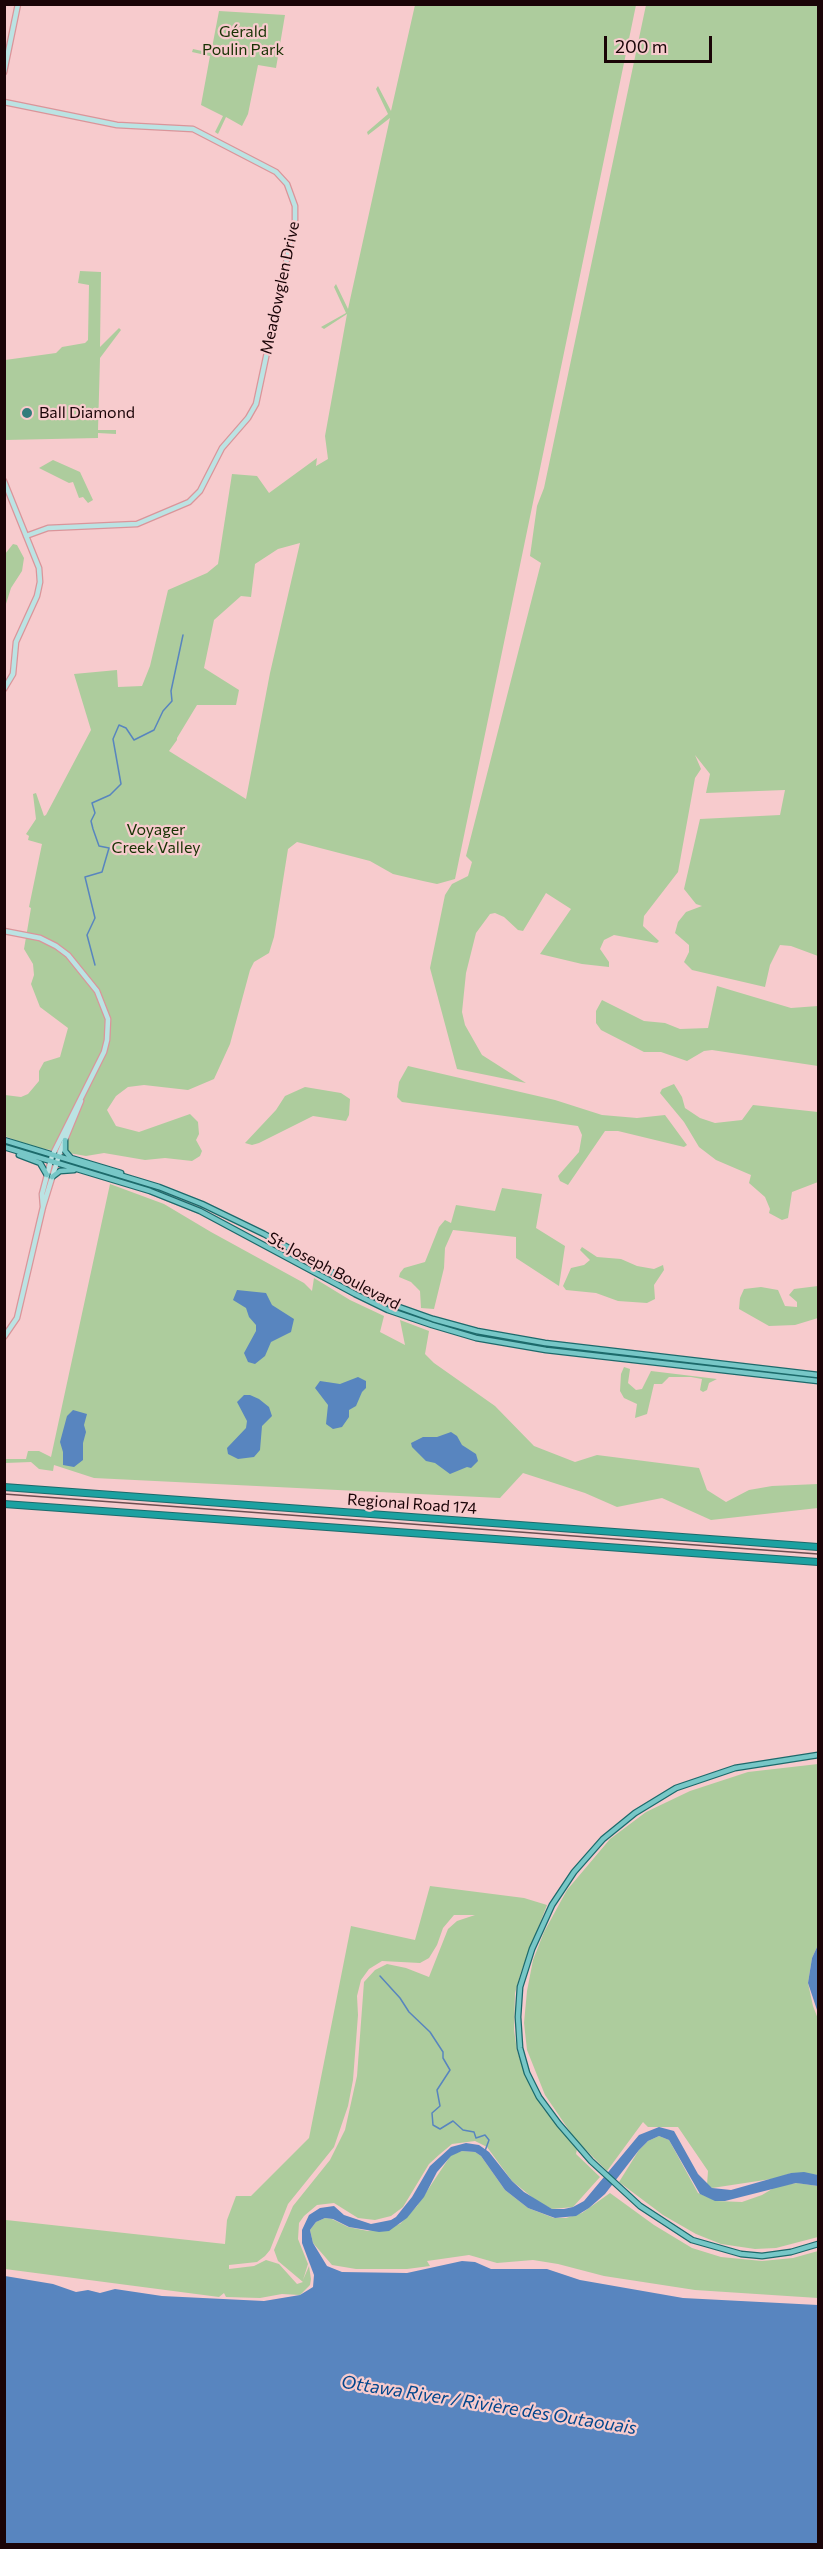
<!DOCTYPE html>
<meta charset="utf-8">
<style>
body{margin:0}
#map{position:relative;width:823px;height:2549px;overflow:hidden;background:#f7cbcd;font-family:Commissioner,sans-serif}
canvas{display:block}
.frame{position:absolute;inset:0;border:6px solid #1a0407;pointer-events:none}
.scale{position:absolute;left:604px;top:36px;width:108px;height:27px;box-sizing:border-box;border:3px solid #1a0407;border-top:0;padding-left:8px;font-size:18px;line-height:21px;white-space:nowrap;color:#1a0407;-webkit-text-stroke:4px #f7cbcd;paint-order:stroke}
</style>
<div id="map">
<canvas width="823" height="2549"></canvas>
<div class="frame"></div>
<div class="scale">200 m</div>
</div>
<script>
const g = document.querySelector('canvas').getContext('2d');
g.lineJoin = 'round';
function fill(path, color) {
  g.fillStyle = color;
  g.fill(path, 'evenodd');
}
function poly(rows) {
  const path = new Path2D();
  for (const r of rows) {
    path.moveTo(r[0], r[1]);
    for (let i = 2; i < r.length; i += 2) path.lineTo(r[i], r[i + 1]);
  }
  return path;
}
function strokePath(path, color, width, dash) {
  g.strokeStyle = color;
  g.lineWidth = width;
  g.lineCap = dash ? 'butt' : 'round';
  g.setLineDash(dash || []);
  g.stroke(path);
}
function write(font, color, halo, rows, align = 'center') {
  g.font = font + ' Commissioner,sans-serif';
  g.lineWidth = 4.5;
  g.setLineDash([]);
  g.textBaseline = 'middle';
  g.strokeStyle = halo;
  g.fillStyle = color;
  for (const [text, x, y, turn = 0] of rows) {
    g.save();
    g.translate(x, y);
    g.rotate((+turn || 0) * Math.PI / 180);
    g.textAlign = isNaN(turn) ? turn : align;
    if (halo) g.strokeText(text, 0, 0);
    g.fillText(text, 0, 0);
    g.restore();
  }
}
fill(poly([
 [415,5,636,5,455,879,437,884,423,881,393,874,370,861,297,842,288,849,274,937,269,953,254,962,250,970,230,1044,214,1079,188,1090,144,1085,128,1087,116,1096,107,1110,116,1126,139,1132,190,1114,198,1122,199,1134,196,1140,202,1151,200,1156,192,1161,165,1158,145,1160,104,1153,86,1156,39,1148,17,1141,5,1136,5,1095,21,1097,28,1094,39,1081,39,1071,44,1062,60,1057,68,1028,40,1007,31,984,34,975,33,964,24,949,31,908,29,907,42,844,28,840,29,836,26,834,36,819,33,794,36,793,44,816,46,815,91,730,74,674,117,670,118,687,142,686,150,666,168,590,207,573,218,564,232,474,257,476,269,493,317,458,316,466,328,459,325,436,347,314,324,329,321,327,346,313,334,287,336,284,348,309,390,118,368,135,367,132,388,114,376,89,378,86,391,111],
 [300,543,270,673,246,799,169,751,177,740,177,738,197,705,236,705,239,690,204,668,214,620,241,596,251,597,255,564,278,549],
 [646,5,818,5,818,956,791,946,780,945,770,965,765,987,692,970,684,962,689,952,689,945,675,933,678,922,686,912,702,906,696,904,684,889,700,819,780,815,785,790,706,793,710,774,695,755,701,769,695,778,678,872,644,916,643,926,659,941,657,943,614,935,604,940,600,949,609,962,609,967,582,964,540,954,571,909,546,893,523,931,518,930,504,917,495,913,490,914,476,933,466,973,462,1012,465,1025,482,1055,526,1083,457,1069,430,968,445,895,452,884,468,876,472,862,466,856,541,563,530,556,537,506,544,488],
 [219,11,285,15,276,68,258,65,248,114,242,126,226,117,218,134,215,132,223,116,201,105,210,56,192,52,193,49,211,53],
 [80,271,101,272,100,347,119,328,121,330,100,358,98,430,116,430,116,434,98,433,98,438,5,440,5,360,56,353,62,347,85,343,88,340,89,285,78,283],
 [53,460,80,472,93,500,88,503,83,497,79,498,73,482,69,483,39,468],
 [13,544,17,545,24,558,22,571,11,588,5,607,5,554],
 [717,986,791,1008,818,1006,818,1066,712,1050,704,1051,687,1061,661,1052,644,1052,601,1030,596,1023,596,1011,602,1000,644,1021,665,1023,680,1029,708,1028],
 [408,1066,555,1100,602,1115,637,1118,665,1115,687,1145,684,1147,618,1131,605,1131,568,1185,560,1181,558,1176,579,1152,582,1135,578,1126,402,1102,397,1097,399,1082],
 [674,1084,682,1097,685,1108,700,1118,715,1123,742,1120,753,1105,818,1112,818,1182,792,1192,788,1218,782,1220,769,1213,770,1209,765,1197,749,1183,751,1175,716,1160,699,1147,684,1122,660,1093,662,1089],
 [305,1087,341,1093,350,1099,349,1115,346,1121,313,1116,259,1143,252,1145,245,1143,276,1110,285,1096],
 [110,1184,164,1204,211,1232,304,1283,312,1291,314,1278,350,1300,384,1316,380,1332,405,1345,400,1320,429,1331,425,1354,434,1363,495,1406,534,1446,575,1462,597,1455,699,1468,707,1490,726,1502,749,1490,772,1486,818,1484,818,1508,711,1520,662,1498,617,1507,585,1493,523,1473,500,1498,94,1478,54,1465,53,1471,39,1469,31,1462,5,1463,4,1459,26,1459,28,1451,39,1451,51,1457],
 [502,1188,542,1194,536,1228,565,1246,559,1286,516,1258,516,1237,453,1230,445,1248,444,1268,434,1309,421,1308,420,1291,411,1282,399,1277,400,1273,404,1268,425,1262,439,1227,445,1220,451,1223,456,1205,495,1211],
 [582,1247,597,1257,621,1259,637,1266,654,1269,663,1265,664,1270,654,1285,655,1299,647,1303,618,1301,596,1293,566,1290,563,1286,571,1268,584,1265,590,1260,580,1250],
 [818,1286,818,1318,795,1325,769,1326,739,1309,740,1298,744,1289,761,1287,778,1290,785,1306,797,1307,797,1302,789,1295,794,1289],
 [624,1367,630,1369,628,1383,636,1390,642,1389,651,1371,717,1379,709,1383,707,1390,703,1392,700,1390,702,1379,691,1377,669,1377,662,1384,654,1384,647,1414,635,1418,637,1404,624,1398,620,1391,621,1374],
 [818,1764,818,1945,812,1958,808,1983,813,2006,818,2019,818,2175,791,2173,778,2178,712,2188,707,2185,708,2171,678,2127,648,2127,643,2122,607,2171,575,2139,545,2095,527,2050,524,2023,527,1991,533,1960,544,1932,567,1890,610,1839,646,1812,690,1791,748,1772],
 [430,1886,524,1898,547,1905,521,1972,515,1993,514,2030,517,2051,529,2084,542,2107,577,2149,576,2154,600,2177,573,2207,552,2209,538,2202,512,2181,487,2147,475,2141,452,2144,440,2154,429,2164,403,2207,391,2216,375,2220,358,2218,334,2203,317,2205,304,2216,299,2223,298,2239,308,2264,303,2280,309,2266,311,2279,310,2285,300,2295,282,2294,260,2298,226,2297,224,2293,219,2297,5,2269,4,2216,6,2220,225,2244,227,2220,236,2196,251,2196,309,2138,351,1926,415,1940],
 [454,1915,475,1915,457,1921,448,1929,429,1977,406,1968,387,1964,375,1970,364,1982,357,2076,345,2130,330,2160,293,2206,274,2250,278,2261,303,2282,297,2284,279,2264,266,2260,254,2266,229,2269,229,2265,257,2262,265,2256,270,2250,288,2204,334,2147,348,2106,353,2080,358,2015,357,1996,361,1980,369,1969,382,1961,420,1963,429,1958,437,1945,443,1928],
 [659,2136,669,2140,698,2193,717,2201,742,2202,762,2195,777,2186,797,2183,818,2186,818,2237,776,2248,755,2249,721,2244,696,2234,663,2215,619,2182,639,2150,648,2141],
 [462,2151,475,2152,481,2156,505,2190,528,2208,554,2218,566,2218,582,2213,610,2193,654,2225,692,2248,721,2257,762,2261,793,2258,818,2251,818,2298,695,2290,604,2276,558,2264,533,2260,497,2263,469,2255,427,2261,430,2266,407,2269,356,2269,332,2265,313,2243,310,2230,316,2222,325,2218,332,2219,348,2227,368,2231,400,2224,417,2206,451,2155]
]), '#adcc9d');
fill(poly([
 [237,1290,266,1293,272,1305,294,1319,291,1332,271,1342,265,1356,255,1364,248,1362,244,1353,256,1331,256,1325,249,1317,246,1308,233,1300],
 [358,1377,366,1381,366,1388,362,1392,356,1406,349,1410,349,1417,342,1427,333,1429,326,1424,328,1405,315,1388,320,1381,340,1384],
 [244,1395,250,1395,259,1399,269,1407,272,1416,262,1426,260,1450,254,1457,238,1459,228,1454,227,1448,246,1428,247,1421,237,1402],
 [73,1410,87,1414,84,1425,86,1432,83,1443,83,1460,74,1467,63,1465,63,1452,60,1442,67,1416],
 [451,1432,457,1436,462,1445,476,1454,478,1461,471,1468,467,1467,450,1474,435,1463,426,1461,412,1447,411,1443,423,1437,437,1437],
 [818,1945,817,1979,818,2013,808,1983,812,1958],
 [659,2127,674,2131,698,2174,712,2188,731,2190,791,2173,804,2172,818,2175,818,2186,796,2183,725,2201,715,2201,700,2194,669,2140,659,2136,648,2141,639,2150,605,2194,589,2208,576,2216,555,2218,528,2208,505,2190,481,2156,475,2152,462,2151,451,2156,437,2172,424,2197,407,2218,389,2231,379,2232,349,2227,333,2219,325,2218,316,2222,310,2230,313,2243,327,2266,342,2272,407,2273,462,2261,475,2262,491,2269,547,2269,580,2280,683,2298,818,2305,818,2544,5,2544,5,2276,53,2284,76,2292,88,2290,100,2293,115,2289,162,2296,264,2301,300,2295,313,2287,314,2275,302,2243,302,2230,309,2215,320,2208,334,2206,344,2215,371,2224,391,2220,396,2217,412,2197,430,2166,451,2147,466,2143,479,2145,489,2152,512,2181,524,2192,552,2209,564,2209,573,2207,584,2201,639,2135]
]), '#5885bf');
strokePath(poly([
 [95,965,87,935,95,918,85,877,102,872,109,848,99,846,93,829,91,821,95,813,92,803,110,795,121,784,113,739,119,725,126,728,134,740,154,730,163,711,172,701,171,691,183,635],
 [380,1976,400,1998,409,2012,430,2032,443,2052,443,2058,450,2070,437,2090,440,2106,432,2113,433,2125,440,2129,453,2121,463,2130,474,2132,476,2138,485,2135,489,2140,485,2151]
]), '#5885bf', 1.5);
const secondary = poly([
 [4,72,18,4],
 [4,102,117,125,193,129,276,172,287,184,295,206,295,221,256,404,248,418,222,448,200,491,189,502,137,524,48,528,26,536],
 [4,481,39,568,40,582,37,596,16,642,13,674,4,689],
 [4,931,40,938,56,946,68,955,97,991,108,1019,107,1040,104,1052,52,1156,42,1194,43,1207],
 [4,1337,17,1318,43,1207,60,1152,81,1101]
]);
const primary = poly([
 [4,1140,159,1187,202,1204,264,1234,385,1302,433,1319,477,1331,545,1343,818,1375],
 [65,1140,65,1151,71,1158,121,1173],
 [4,1147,150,1191,200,1211,355,1294,388,1310,432,1325,476,1338,546,1350,818,1381],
 [19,1155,40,1163,47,1175],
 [52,1177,60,1171,74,1170],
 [818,1755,735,1768,676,1788,635,1813,603,1839,574,1872,552,1905,532,1949,520,1987,518,2017,520,2048,527,2073,539,2097,559,2124,591,2161,640,2206,692,2240,741,2254,762,2256,791,2252,818,2244]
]);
const highway = poly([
 [4,1487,818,1547],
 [4,1504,818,1562]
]);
strokePath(secondary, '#da959a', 7);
strokePath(primary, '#1c6a6b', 7);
strokePath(highway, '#1c6a6b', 8);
strokePath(secondary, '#bbe3e3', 4.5);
strokePath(primary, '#77c7c7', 4.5);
strokePath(highway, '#1da1a1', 6);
strokePath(poly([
 [4,1494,818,1554]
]), '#6c4e51', 1.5);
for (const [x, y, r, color] of [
 [27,413,6,"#337c7c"]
]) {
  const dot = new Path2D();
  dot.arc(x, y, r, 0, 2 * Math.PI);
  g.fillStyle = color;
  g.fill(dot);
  strokePath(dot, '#f7cbcd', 2);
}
write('16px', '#173203', '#f7cbcd', [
 ["Gérald",243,32],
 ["Poulin Park",243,50],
 ["Voyager",156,830],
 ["Creek Valley",156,848]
]);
write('16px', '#1a0407', '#f7cbcd', [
 ["Meadowglen Drive",280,288,-78],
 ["St. Joseph Boulevard",334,1271,28],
 ["Regional Road 174",412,1504,4]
]);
write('16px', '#1a0407', '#f7cbcd', [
 ["Ball Diamond",39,413]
], 'left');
write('italic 18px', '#00468c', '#f7cbcd', [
 ["Ottawa River / Rivière des Outaouais",489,2405,9]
]);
</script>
